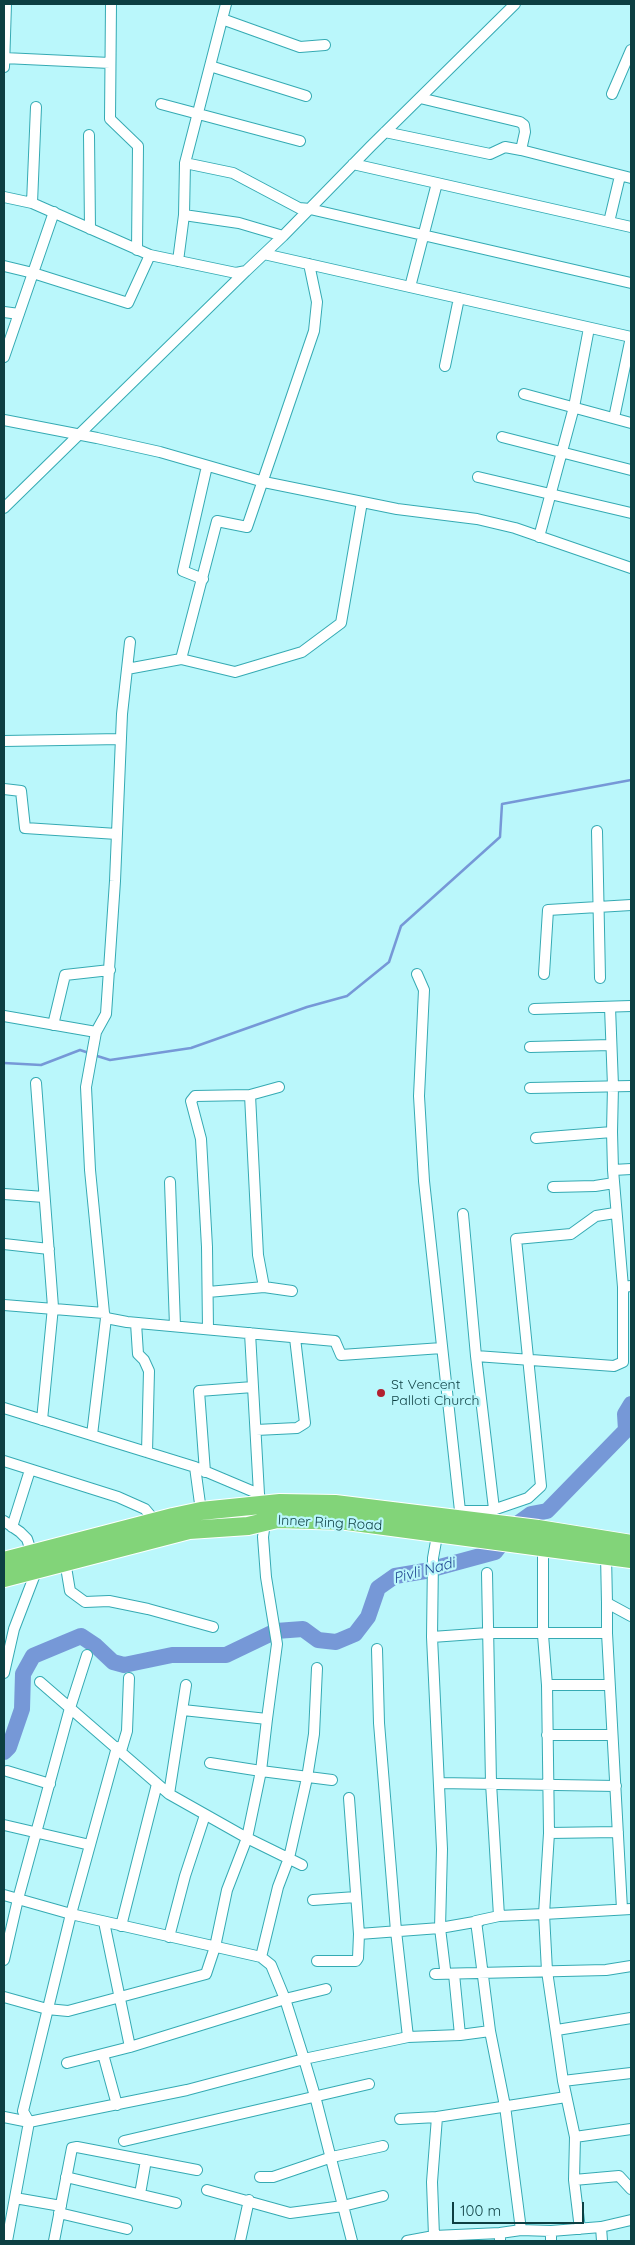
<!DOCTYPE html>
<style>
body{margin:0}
#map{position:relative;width:635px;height:2245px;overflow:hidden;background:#baf7fb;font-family:Quicksand,sans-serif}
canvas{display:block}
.frame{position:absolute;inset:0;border:5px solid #0d3f42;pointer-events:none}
.scale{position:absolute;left:452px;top:2202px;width:132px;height:22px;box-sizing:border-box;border:2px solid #0d3f42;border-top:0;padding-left:6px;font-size:15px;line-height:18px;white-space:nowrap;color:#0d3f42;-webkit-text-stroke:4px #baf7fb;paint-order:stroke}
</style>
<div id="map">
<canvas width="635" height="2245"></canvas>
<div class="frame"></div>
<div class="scale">100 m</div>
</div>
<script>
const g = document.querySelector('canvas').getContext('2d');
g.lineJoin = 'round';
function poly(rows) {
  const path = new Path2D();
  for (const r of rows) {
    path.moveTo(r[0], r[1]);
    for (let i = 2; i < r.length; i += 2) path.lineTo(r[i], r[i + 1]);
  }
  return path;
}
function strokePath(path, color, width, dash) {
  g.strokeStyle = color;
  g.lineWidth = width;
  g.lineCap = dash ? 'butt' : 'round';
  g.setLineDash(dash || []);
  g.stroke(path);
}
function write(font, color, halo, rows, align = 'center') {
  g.font = font + ' Quicksand,sans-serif';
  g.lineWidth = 4.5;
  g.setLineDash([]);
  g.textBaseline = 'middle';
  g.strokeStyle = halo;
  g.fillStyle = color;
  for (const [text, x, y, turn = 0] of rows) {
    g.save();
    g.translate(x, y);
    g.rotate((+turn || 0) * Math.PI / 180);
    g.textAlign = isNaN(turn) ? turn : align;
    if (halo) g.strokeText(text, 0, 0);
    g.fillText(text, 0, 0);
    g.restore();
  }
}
strokePath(poly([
 [94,1055,110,1060,191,1048,307,1007,347,996,389,962,401,926,500,837,502,804,631,780],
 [4,1063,41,1065,80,1050,89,1053]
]), '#7698d7', 2.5);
strokePath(poly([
 [4,1752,9,1747,22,1709,23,1674,33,1656,81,1636,96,1646,113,1662,124,1665,172,1655,226,1655,276,1631,303,1629,318,1640,336,1642,355,1634,368,1617,378,1588,395,1576,425,1571,495,1552,517,1524,531,1514,547,1511,626,1430,625,1414,631,1404]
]), '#7698d7', 16);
const street = poly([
 [111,4,110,119,138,146,137,250],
 [222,19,300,47,325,45],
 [4,58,110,63],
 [210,66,306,96],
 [4,67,6,4],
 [612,94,631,50],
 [420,98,520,122,524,125,525,132,521,150],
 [161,104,300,141],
 [385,132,490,154,505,147,521,150,631,178],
 [89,135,90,229],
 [185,163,233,173,299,208,310,209,631,283],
 [353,164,631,227],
 [4,197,32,203,150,255,236,273,246,271,283,236,371,146,515,4],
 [32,203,36,107],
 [184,215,239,223,283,236],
 [609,222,620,176],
 [264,254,631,337],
 [178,261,184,215,185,163,226,4],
 [4,266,33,273,128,303,150,255],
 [410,287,437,183],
 [4,312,19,314],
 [4,357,54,212],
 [445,366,459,298],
 [524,394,631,423],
 [614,418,631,337],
 [4,420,97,438,160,452,264,482,397,509,477,519,515,528,631,568],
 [502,437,631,470],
 [478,477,631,513],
 [4,508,246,271],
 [539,537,574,407,589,328],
 [203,579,183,571,207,466],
 [181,659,217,521,247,527,314,331,317,302,309,264],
 [127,669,181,659,235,672,302,652,341,623,362,502],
 [4,741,121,739],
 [4,789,21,791,25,828,117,834],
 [597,831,600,978],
 [417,974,424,990,419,1096,424,1181,461,1520],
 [544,974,548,910,631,905],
 [610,1007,613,1086,612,1132,613,1170],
 [534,1009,631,1006],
 [4,1016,96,1032],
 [53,1025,65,975,110,970],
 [530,1047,611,1045],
 [36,1083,53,1307,42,1420],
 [530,1088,631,1086],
 [536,1138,612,1132],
 [170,1182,175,1326],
 [553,1187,595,1186,614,1183],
 [4,1194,44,1197],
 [463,1214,476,1356,494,1509],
 [4,1244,49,1249],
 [264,1287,292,1291],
 [623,1287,613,1170,631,1169],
 [208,1292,264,1287,258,1255,250,1095,279,1087],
 [4,1305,104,1313,106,1318,127,1322,335,1341,341,1355,442,1348],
 [104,1313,90,1170,86,1087,96,1032,106,1014,115,881,122,714,130,642],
 [136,1323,138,1354,144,1360,149,1371,147,1452],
 [208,1329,207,1247,201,1139,191,1101,195,1096,250,1095],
 [250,1333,259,1494,265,1522,263,1537,266,1577,277,1644,267,1719],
 [476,1356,614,1366,623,1362,623,1287,631,1286],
 [4,1408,195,1467,259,1494],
 [256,1430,297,1428,305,1423,295,1338],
 [92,1435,106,1318],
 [4,1461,118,1497,145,1509,155,1521],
 [195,1467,201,1511],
 [205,1472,199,1391,253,1387],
 [460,1511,490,1511,528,1498,541,1486,516,1239,571,1234,596,1216,615,1213],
 [4,1521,20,1532,27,1539,37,1569,14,1629,4,1673],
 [12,1527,30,1470],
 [438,1530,433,1558,432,1637,488,1633,607,1633,622,1909],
 [606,1555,607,1603,631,1616],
 [65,1561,70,1591,85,1602,109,1601,148,1609,213,1627],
 [607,1603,607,1633],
 [377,1649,379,1723,396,1931,408,2037,460,2035,490,2031,476,1921,499,1916,491,1783,487,1573],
 [87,1655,70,1708,18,1899,71,1914,117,1747],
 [40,1682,169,1794,247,1838,302,1865],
 [547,1685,609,1685],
 [183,1710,267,1719,261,1771,332,1780],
 [547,1735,612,1735],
 [121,1751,127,1731,129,1678],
 [7,1771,50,1784],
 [439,1783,616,1786],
 [169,1794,186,1685],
 [349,1798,359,1934,440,1928,442,1849,432,1637],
 [4,1825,90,1845],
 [549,1833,618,1832],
 [4,1895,18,1899,4,1960],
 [313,1900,356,1897],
 [499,1916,544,1914,549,1833,547,1685,543,1635,543,1547],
 [104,1922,130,2047],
 [121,1926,157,1784],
 [169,1937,185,1876,205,1815],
 [261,1957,278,1887,289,1858,307,1778,314,1734,317,1668],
 [317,1961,356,1961,358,1958,359,1934],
 [445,1969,440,1928,480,1921],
 [435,1974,606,1970,631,1966],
 [454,1974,460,2035],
 [4,1997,47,2009,68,2011,206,1974,215,1947,227,1890,247,1838,261,1771,210,1763],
 [557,2030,631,2018],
 [490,2031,505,2106,521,2230],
 [103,2054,117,2105],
 [67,2063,130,2047,285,1999,326,1989],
 [563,2081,631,2073],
 [4,2117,29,2122,7,2241],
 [400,2119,437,2117],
 [575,2137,631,2129],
 [124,2141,369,2084],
 [66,2177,176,2203],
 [260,2177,273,2177,332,2157,383,2146],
 [574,2180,619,2176,631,2189],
 [207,2190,290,2213,343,2206,383,2196],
 [140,2194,146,2160],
 [15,2198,61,2206],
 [59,2213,127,2229],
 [601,2227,602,2241],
 [580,2229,574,2180,575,2137,563,2081,547,1971,544,1914,631,1909],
 [551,2231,551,2241],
 [434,2236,500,2233],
 [54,2241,72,2148,77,2147,197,2170],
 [240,2241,249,2200],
 [352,2241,315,2096,304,2059,285,1999,271,1965,261,1957,71,1914,23,2111,29,2122,187,2090,304,2059,408,2037],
 [407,2241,434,2236,432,2182,437,2117,566,2097],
 [500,2241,500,2233,521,2230,551,2231,601,2227,631,2220]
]);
const highway = poly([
 [4,1561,173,1517,201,1511,280,1503,335,1504,538,1529,631,1544],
 [4,1578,189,1530,248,1526,277,1519,347,1521,631,1559]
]);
strokePath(street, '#35aab3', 12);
strokePath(highway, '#fff', 20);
strokePath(street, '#fff', 10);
strokePath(highway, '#82d479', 18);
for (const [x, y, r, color] of [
 [381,1393,5,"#b2202f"]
]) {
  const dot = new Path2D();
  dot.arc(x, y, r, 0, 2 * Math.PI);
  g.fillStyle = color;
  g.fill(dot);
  strokePath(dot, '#baf7fb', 2);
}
write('14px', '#0d3f42', '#baf7fb', [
 ["St Vencent",391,1385],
 ["Palloti Church",391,1401]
], 'left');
write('14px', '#0d3f42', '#baf7fb', [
 ["Inner Ring Road",330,1523,3]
]);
write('italic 15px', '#214792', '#baf7fb', [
 ["Pivli Nadi",424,1571,-15]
]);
</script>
